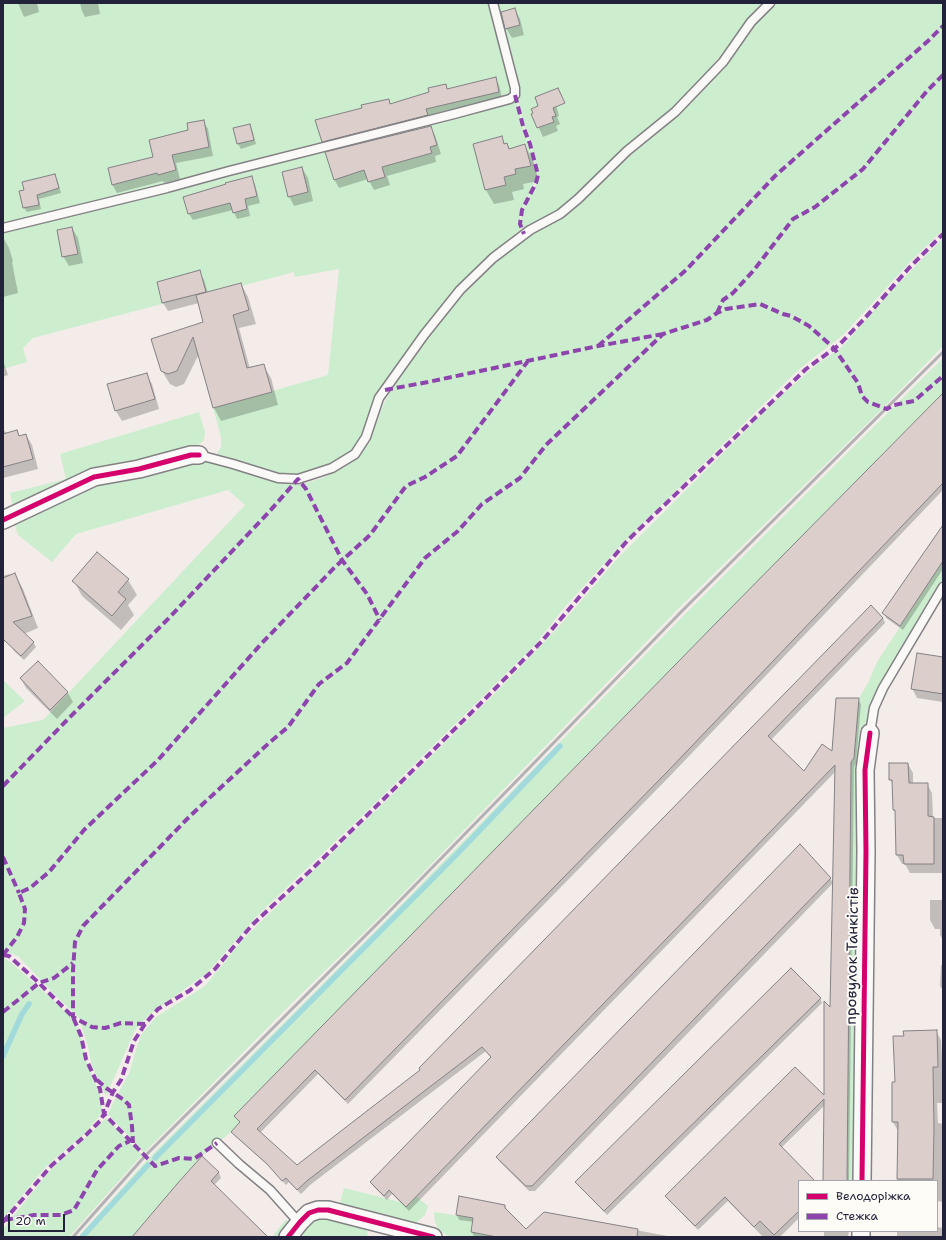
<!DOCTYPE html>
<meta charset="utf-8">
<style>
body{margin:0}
#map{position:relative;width:946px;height:1240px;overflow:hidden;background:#f3ece9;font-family:"Shantell Sans",sans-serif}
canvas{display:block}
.frame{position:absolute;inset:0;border:4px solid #22223b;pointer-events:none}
.legend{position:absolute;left:798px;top:1180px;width:140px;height:52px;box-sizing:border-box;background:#fdfcf7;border:1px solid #a5a5ac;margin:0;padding:5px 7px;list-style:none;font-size:12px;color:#22223b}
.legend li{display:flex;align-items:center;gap:8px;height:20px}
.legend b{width:20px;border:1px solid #a5a5ac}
.scale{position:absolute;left:8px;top:1214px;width:57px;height:18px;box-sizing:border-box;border:2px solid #22223b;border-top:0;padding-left:5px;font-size:12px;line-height:14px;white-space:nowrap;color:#22223b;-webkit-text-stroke:3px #fdfcf7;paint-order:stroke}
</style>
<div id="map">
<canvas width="946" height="1240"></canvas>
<div class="frame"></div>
<ul class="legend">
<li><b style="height:5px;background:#d6006c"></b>Велодоріжка</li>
<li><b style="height:5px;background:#8e44ad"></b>Стежка</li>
</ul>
<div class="scale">20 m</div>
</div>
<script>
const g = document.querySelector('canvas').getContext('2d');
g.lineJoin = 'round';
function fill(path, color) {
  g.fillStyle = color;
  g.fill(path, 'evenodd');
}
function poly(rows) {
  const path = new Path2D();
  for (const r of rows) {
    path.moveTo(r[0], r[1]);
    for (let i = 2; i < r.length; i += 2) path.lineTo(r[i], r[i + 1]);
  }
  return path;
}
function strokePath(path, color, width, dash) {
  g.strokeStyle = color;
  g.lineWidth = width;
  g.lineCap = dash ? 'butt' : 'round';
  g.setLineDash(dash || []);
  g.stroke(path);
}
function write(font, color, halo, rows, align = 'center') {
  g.font = font + ' "Shantell Sans",sans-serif';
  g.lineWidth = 4;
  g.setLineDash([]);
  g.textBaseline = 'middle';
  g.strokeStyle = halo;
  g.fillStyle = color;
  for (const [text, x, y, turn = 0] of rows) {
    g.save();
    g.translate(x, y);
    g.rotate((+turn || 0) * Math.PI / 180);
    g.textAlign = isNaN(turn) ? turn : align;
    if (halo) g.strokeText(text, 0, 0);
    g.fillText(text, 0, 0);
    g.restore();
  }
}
fill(poly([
 [3,3,490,3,513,93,453,111,162,186,3,224],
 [495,3,765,3,741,28,721,55,690,92,557,211,523,229,520,225,522,210,536,185,538,175,530,143,524,126],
 [775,3,943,3,943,230,912,260,843,335,798,370,618,548,564,608,533,647,363,815,258,915,207,973,149,1015,135,1030,106,1096,92,1067,88,1047,79,1018,56,996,18,956,3,951,3,728,43,720,245,505,228,490,76,534,52,562,18,535,13,520,94,482,192,459,218,464,274,481,300,485,325,477,358,457,369,443,384,403,400,374,434,327,469,286,514,245,557,218,635,148,684,108,756,22],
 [513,100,516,100,523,127,532,154,537,176,529,196,521,210,519,224,521,230,517,232,455,288,430,320,384,385,363,434,355,448,346,455,325,467,303,475,282,475,216,455,221,447,221,437,213,408,328,375,339,269,295,277,294,272,242,286,241,283,33,338,23,348,27,362,3,369,3,231],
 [943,238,943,346,884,407,680,607,384,913,287,1008,144,1153,108,1114,113,1103,130,1071,135,1053,141,1035,156,1017,205,986,244,938,403,784,501,687,562,623,616,560,775,401,816,365,842,347,891,291],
 [943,358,943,393,719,620,497,847,231,1132,202,1156,177,1184,132,1237,78,1237,147,1160,388,918,685,614],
 [199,412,205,432,204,440,190,452,10,512,9,508,13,506,10,493,66,479,60,454],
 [943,561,943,580,878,687,870,707,865,732,858,1181,847,1181,851,762,854,758,859,698,868,683,877,662],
 [3,680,25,701,3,718],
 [3,957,14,965,53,1000,68,1014,75,1022,81,1037,87,1064,101,1097,102,1109,101,1113,97,1119,85,1133,48,1165,38,1176,3,1219],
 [106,1118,142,1155,69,1237,3,1237,3,1229,43,1179,52,1168,88,1136],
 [344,1188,400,1202,406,1207,416,1196,428,1206,425,1215,417,1222,408,1224,339,1207],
 [434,1212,473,1218,471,1232,497,1237,455,1237,447,1235,439,1230,435,1222],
 [319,1216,361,1226,367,1230,368,1237,294,1237,302,1226],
 [286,1219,289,1225,282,1237,272,1237]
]), '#cceecf');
fill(poly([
 [18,3,37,3,39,12,24,17],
 [80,3,98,3,100,14,85,17,82,11],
 [515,9,520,19,524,35,512,38,506,28],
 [496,79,499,85,502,98,429,115,430,121,326,148,323,141,363,109,388,100,391,104,431,93,445,86,448,90],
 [555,101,559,116,557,117,560,124,556,126,558,131,543,137,533,115,540,106],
 [203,121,208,129,213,156,176,163,180,179,164,183,163,181,117,193,112,184,155,157],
 [249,125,252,129,256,144,241,149,238,144,234,129],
 [430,127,435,135,441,154,435,156,436,162,387,176,390,185,374,190,368,179,339,188,334,179],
 [501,137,505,144,507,144,510,149,525,146,533,160,539,181,523,184,524,189,512,192,514,200,494,204,486,190],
 [302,168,308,178,313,201,294,206,289,196],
 [54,175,57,179,61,193,39,199,41,209,27,212,24,208,25,191],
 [252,178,255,184,260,203,248,206,250,216,237,219,233,210,193,220,189,214,185,197],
 [72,228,78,238,83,263,69,266,63,256],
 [4,239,9,248,13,261,12,262,18,293,3,297],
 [199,271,204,280,208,293,241,284,248,297,256,324,239,328,250,369,263,365,271,378,278,405,221,421,214,408,199,354,184,384,176,387,170,384,162,371,204,323,199,303,168,311,163,303],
 [3,360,8,375,3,377],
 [146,374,152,384,159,409,122,421,116,411,109,385],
 [943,395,943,490,670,776,348,1104,318,1074,260,1133,297,1166,421,1071,883,618,885,623,771,740,804,772,833,752,858,699,861,704,856,763,854,767,849,1181,824,1181,825,1105,781,1148,813,1181,799,1181,799,1218,780,1237,763,1237,728,1201,698,1230,669,1200,666,1196,825,1098,831,1010,836,771,409,1211,392,1194,387,1200,374,1187,371,1183,492,1058,486,1051,310,1185,301,1194,289,1182,286,1185,271,1168,235,1136,232,1132,241,1123,236,1116],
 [3,429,7,434,17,431,20,437,26,435,32,445,38,469,3,478],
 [943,525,943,569,903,630,886,618,884,613,932,542,932,541],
 [9,574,10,576,15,574,23,589,38,628,24,634,33,642,36,647,24,660,14,651,11,646,21,635,5,642,3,640,3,576],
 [128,580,137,595,128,605,134,615,121,630,82,596,74,581],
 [943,658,943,702,917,698,912,688],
 [38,662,68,693,73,702,57,719,26,688,21,679],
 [908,764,913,773,913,784,927,784,932,793,933,818,943,818,943,873,910,873,905,864,902,864,897,855,896,814,894,810,893,785,890,779],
 [943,874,943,940,940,935,940,929,935,929,930,920,930,900,942,900],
 [830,878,833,883,535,1191,529,1191,500,1162,497,1157],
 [941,965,943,965,943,1035,942,989,940,986],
 [820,998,822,1003,607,1215,579,1186,576,1182],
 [936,1031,941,1040,943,1076,943,1103,937,1103,938,1123,943,1124,943,1202,937,1201,937,1181,897,1181,898,1131,893,1122,896,1082,905,1037],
 [202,1158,219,1173,221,1178,214,1185,267,1237,134,1237],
 [505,1206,508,1212,526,1231,544,1213,673,1237,474,1237,472,1232,474,1222,459,1220,457,1215],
 [937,1227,943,1228,943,1237,897,1237,897,1231,937,1231],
 [824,1231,849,1231,848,1237,824,1237]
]), '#0003');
strokePath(poly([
 [3,1056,22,1014,29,1004],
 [155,1158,458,853,560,746],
 [82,1237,148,1165]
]), '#a2dadc', 5.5);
const building = poly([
 [515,8,520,25,505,29,501,12,515,8],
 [496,77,499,92,426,109,428,115,322,142,315,120,362,108,361,105,389,99,390,104,429,92,428,88,446,84,447,89,496,77],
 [558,88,565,103,553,108,556,116,552,117,554,122,537,128,531,114,533,113,531,109,538,106,535,97,558,88],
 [204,120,209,147,172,155,176,170,158,175,157,173,112,185,108,168,153,157,149,140,188,130,187,123,204,120],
 [250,124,254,140,237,144,233,128,250,124],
 [431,126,437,145,430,147,432,153,382,167,385,177,368,182,364,170,334,180,325,152,431,126],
 [502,136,504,144,507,143,509,149,525,144,531,166,515,169,516,174,504,177,506,185,485,190,473,144,502,136],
 [302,167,308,192,288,197,282,172,302,167],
 [55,174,59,188,37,195,39,205,23,208,19,191,24,190,22,182,55,174],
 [252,176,257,196,245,199,247,209,233,213,230,203,188,214,183,197,226,184,225,183,252,176],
 [72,227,78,254,62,257,57,230,72,227],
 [200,270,206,292,162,303,157,282,200,270],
 [241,283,249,310,233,315,247,368,264,364,272,392,213,408,193,337,177,371,168,374,161,371,151,339,203,322,196,295,241,283],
 [147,373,155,399,115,411,107,384,147,373],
 [943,393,943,483,668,771,345,1100,315,1070,257,1129,297,1165,420,1070,419,1068,871,605,883,618,768,736,804,771,822,744,832,751,836,698,859,698,854,758,851,762,847,1181,823,1181,824,1099,779,1144,815,1181,799,1181,799,1211,774,1235,760,1221,754,1227,725,1197,695,1226,665,1196,795,1067,824,1095,824,1001,830,1007,835,765,406,1207,389,1190,384,1196,370,1182,491,1057,482,1047,308,1180,297,1190,286,1178,282,1181,267,1164,231,1132,240,1122,234,1116,719,620,943,393],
 [17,430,19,436,26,434,33,459,3,467,3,434,17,430],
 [943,525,943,561,900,626,882,613,943,525],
 [97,552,129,579,118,592,126,599,112,616,72,581,97,552],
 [15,573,32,616,13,622,34,642,21,656,3,639,3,578,15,573],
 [917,653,943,657,943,694,911,689,917,653],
 [38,661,68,692,50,710,20,678,38,661],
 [889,763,908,763,909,783,928,783,928,816,934,817,934,864,904,864,903,855,896,855,895,810,893,810,892,780,889,780,889,763],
 [800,844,831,878,532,1186,526,1186,496,1157,800,844],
 [791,968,821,998,604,1211,575,1182,791,968],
 [937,1030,938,1067,933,1067,934,1129,933,1179,897,1179,898,1122,892,1122,892,1082,895,1082,893,1036,904,1036,903,1031,937,1030],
 [202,1156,219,1172,211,1181,268,1237,132,1237,177,1184,202,1156],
 [459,1196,505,1205,505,1208,526,1229,544,1212,638,1229,637,1237,497,1237,471,1232,473,1218,456,1215,459,1196]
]);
fill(building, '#dccecb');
strokePath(building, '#848185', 1);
const service = poly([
 [3,228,167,188,229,171,454,114,510,99,515,95,515,88,493,3],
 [199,455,233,464,278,478,298,479,332,468,355,454,366,437,379,398,424,335,460,290,493,258,530,230,560,214,578,199,627,151,675,112,723,62,751,22,770,3],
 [870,733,874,708,883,688,943,587],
 [217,1143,239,1164,270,1190,295,1218,300,1222]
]);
const minor = poly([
 [3,520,94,477,139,469,191,455,199,455],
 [862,1181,866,851,865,770,870,733],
 [288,1237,300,1222,309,1213,318,1210,328,1210,433,1237],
 [861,1237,861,1231]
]);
strokePath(service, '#848185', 11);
strokePath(minor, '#848185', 20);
strokePath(service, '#faf9f7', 8);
strokePath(minor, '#faf9f7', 17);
strokePath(poly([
 [73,1237,145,1156,386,915,682,611,943,352]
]), '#b2b1b3', 3);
strokePath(poly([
 [515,95,523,126,530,144,538,175,536,183,522,210,520,224,524,234],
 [717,313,723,300,733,293,754,270,793,219,815,207,863,169,927,91,943,75],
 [598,346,686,270,775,176,928,41,943,26],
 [385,390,428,382,598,346,663,334],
 [3,786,69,718,169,618,269,512,298,479,306,489,342,560,367,594,380,620],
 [3,857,19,893],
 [3,955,17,937,24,923,25,909,19,893,30,888,49,872,84,830,158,760,262,643,336,566,370,535,406,486,425,477,457,456,528,361],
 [3,955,9,956,39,983,73,1017,81,1036,86,1059,100,1089,104,1114,155,1166,179,1158,194,1159,217,1143],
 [3,1012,39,983,54,978,73,963],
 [145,1024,121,1023,105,1028,92,1027,73,1017,73,970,75,942,83,926,191,815,269,743,288,727,319,684,347,663,425,558,458,531,482,504,520,478,546,445,663,334,707,320,717,313,726,309,760,304,783,314,791,316,809,326,834,348,858,383,862,396,868,402,887,409,894,405,914,401,943,376],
 [97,1080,106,1088,124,1100,129,1105,132,1126,133,1143],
 [5,1220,34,1215,61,1215,74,1210,97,1170,119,1146,130,1141],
 [3,1222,51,1166,86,1135,100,1121,104,1114,113,1092,121,1080,134,1041,145,1024,158,1009,189,991,215,969,252,925,310,871,398,785,477,707,542,641,627,541,806,369,839,345,865,318,909,268,943,234]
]), '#8e44ad', 4, [8, 4]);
strokePath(poly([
 [3,520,94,477,139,469,191,455,199,455],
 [862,1181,866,851,865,770,870,733],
 [288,1237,300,1222,309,1213,318,1210,328,1210,433,1237]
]), '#d6006c', 5);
write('15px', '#22223b', '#fdfcf7', [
 ["провулок Танкістів",853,956,-89]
]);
</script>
